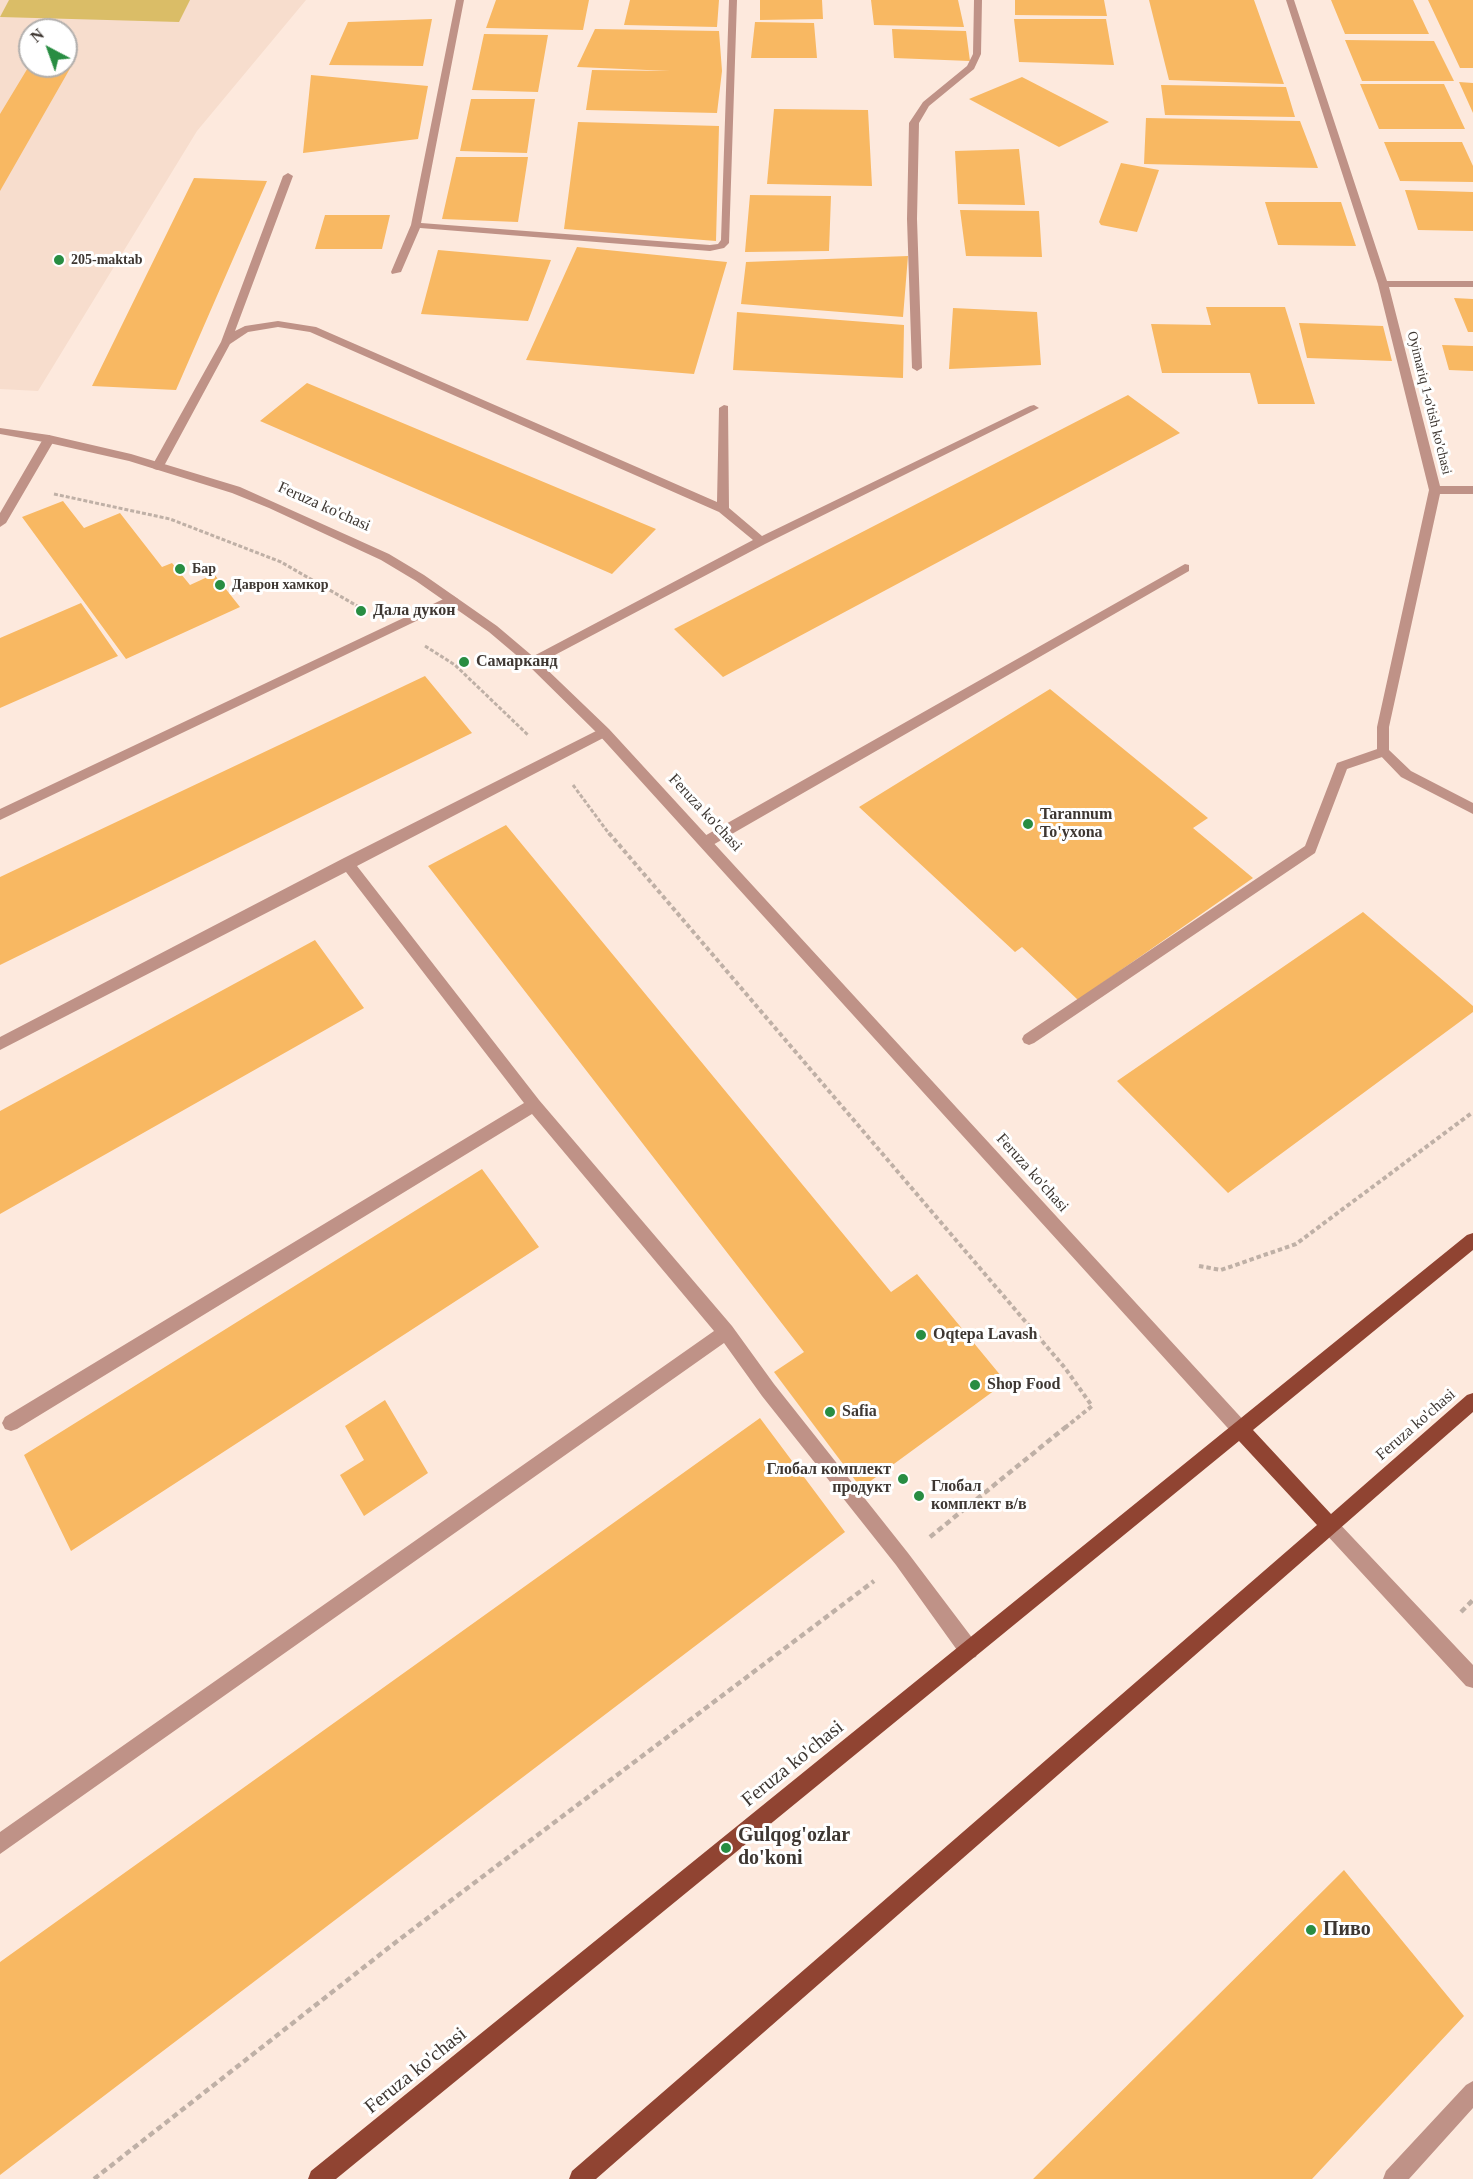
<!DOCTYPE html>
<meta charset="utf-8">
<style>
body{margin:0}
#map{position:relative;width:1473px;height:2179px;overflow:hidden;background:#fde9dd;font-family:"Times New Roman",serif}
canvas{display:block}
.north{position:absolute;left:18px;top:18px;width:60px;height:60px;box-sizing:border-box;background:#fff;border:2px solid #b2afad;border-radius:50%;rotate:319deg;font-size:16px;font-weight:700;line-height:24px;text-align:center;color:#3e3732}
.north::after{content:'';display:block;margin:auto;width:21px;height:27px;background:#288d42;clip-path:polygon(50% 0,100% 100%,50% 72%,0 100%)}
</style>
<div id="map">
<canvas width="1473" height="2179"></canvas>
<div class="north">N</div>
</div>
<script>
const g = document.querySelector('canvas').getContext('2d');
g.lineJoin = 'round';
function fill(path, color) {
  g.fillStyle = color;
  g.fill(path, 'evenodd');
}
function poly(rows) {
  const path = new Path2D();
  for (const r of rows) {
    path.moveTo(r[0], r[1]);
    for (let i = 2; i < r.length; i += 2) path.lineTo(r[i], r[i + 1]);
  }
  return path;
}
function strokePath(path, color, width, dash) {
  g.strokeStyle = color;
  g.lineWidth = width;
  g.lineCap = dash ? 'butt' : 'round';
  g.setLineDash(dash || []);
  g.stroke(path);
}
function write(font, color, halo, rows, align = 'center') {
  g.font = font + ' "Times New Roman",serif';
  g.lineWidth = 6;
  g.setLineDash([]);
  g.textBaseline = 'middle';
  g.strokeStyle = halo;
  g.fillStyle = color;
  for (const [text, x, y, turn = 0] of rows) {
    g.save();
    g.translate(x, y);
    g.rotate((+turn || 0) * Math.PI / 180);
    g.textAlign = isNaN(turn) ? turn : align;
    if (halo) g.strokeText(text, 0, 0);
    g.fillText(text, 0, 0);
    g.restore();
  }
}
fill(poly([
 [0,0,306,0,197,131,38,391,0,389],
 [30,30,66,30,66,66,30,66]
]), '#f7ddcd');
fill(poly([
 [9,0,190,0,179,22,0,17]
]), '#dabd67');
fill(poly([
 [496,0,589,0,583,30,486,28],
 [630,0,719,0,717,27,624,25],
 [760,0,822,0,823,19,760,20],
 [871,0,958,0,964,27,874,25],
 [1015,0,1104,0,1107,16,1015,15],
 [1149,0,1254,0,1284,84,1169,80],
 [1331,0,1413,0,1429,34,1345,34],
 [1428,0,1473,0,1473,68,1460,68],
 [432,19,423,66,329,65,348,22],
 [1014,19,1106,19,1114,65,1019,62],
 [755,22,814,23,817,58,751,58],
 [595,29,719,31,722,71,717,113,586,110,592,70,670,71,577,67],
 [892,29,966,31,970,61,894,58],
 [484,34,548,35,538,92,472,90],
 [1345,40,1434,41,1454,81,1362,81],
 [66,65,72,65,0,191,0,114,29,66],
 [311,75,428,86,418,139,303,153],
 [1022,77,1109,122,1059,147,969,99],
 [1459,82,1473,83,1473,113],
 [1360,84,1444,84,1465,129,1379,129],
 [1161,85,1286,87,1295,117,1165,115],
 [471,99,535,99,527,153,460,151],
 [774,109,868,110,872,186,767,184],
 [1146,118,1300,121,1318,168,1144,164],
 [578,122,719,126,716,241,564,229],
 [1384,142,1462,142,1473,166,1473,182,1400,181],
 [1019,149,1025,205,958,204,955,151],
 [456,157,528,157,518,222,442,219],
 [1121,163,1159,170,1137,232,1101,225,1099,222],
 [194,178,267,181,176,390,92,386],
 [1405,190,1473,192,1473,231,1418,230],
 [750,195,831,196,829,251,745,252],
 [1265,202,1341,202,1356,246,1278,245],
 [960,210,1039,211,1042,257,966,256],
 [325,215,390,215,382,249,315,249],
 [577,247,727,262,694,374,526,360],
 [438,250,551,260,528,321,421,314],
 [908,256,903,317,741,304,746,262],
 [1454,298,1473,299,1473,332,1468,332],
 [1206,307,1285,307,1315,404,1258,404,1250,373,1162,373,1151,324,1211,325],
 [953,308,1037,312,1041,365,949,369],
 [737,312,904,325,903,378,733,370],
 [1299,323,1383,326,1392,361,1307,358],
 [1442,345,1473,346,1473,371,1449,370],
 [307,383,656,529,612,574,260,421],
 [1128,395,1180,433,723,677,674,629],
 [63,501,84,528,120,513,162,567,172,563,190,585,214,574,240,607,126,659,22,517],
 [81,603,118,656,0,708,0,638],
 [425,676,472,733,0,965,0,877],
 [1050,689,1208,818,1193,828,1253,878,1078,1000,1022,947,1015,952,859,807],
 [506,825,891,1292,917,1274,1006,1382,861,1488,774,1372,804,1352,428,866],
 [1363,912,1473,1006,1473,1012,1228,1193,1117,1081],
 [315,940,364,1008,0,1214,0,1111],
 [482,1169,539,1247,71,1551,24,1455],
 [385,1400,428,1473,364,1516,340,1475,364,1460,345,1426],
 [760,1418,845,1532,0,2175,0,1962],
 [1344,1870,1464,2016,1312,2179,1033,2179]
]), '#f8b862');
strokePath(poly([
 [54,494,170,519,281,562,359,607],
 [425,646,455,665,528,735],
 [573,785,610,835]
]), '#bfb0a6', 3, [4, 2]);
strokePath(poly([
 [609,833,1065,1368,1092,1406,1066,1427],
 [1199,1266,1221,1270,1296,1244,1473,1112]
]), '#bfb0a6', 4, [4.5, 3]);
strokePath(poly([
 [930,1537,1067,1426],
 [1461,1612,1473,1600],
 [94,2179,396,1942,874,1581]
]), '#bfb0a6', 4.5, [6, 4]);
fill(poly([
 [288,173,293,176,235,331,245,326,278,321,316,327,717,502,719,408,724,405,728,406,729,508,762,536,1030,406,1034,405,1039,408,765,544,536,665,528,665,526,662,528,659,753,540,719,512,310,332,278,327,248,332,230,344,164,466,158,470,154,469,152,466,221,342,283,176,288,173],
 [49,435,55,439,6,523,0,527,0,513,43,439,49,435],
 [1185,564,1189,565,1189,571,711,846,701,846,699,842,701,838,1185,564],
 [452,595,458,599,456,602,0,820,0,809,452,595],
 [604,727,610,732,609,735,357,866,539,1100,732,1326,774,1384,908,1553,976,1643,978,1650,976,1657,969,1659,962,1657,896,1565,762,1396,724,1343,0,1854,0,1832,714,1331,532,1114,17,1429,11,1431,5,1429,2,1423,5,1417,524,1103,346,872,0,1050,0,1037,342,859,604,727],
 [1383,747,1388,749,1389,752,1388,755,1347,769,1315,853,1034,1043,1029,1045,1024,1043,1022,1039,1024,1035,1305,846,1337,763,1383,747],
 [1473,2081,1473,2108,1409,2179,1383,2179,1386,2171,1466,2085,1473,2081]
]), '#bf9287');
fill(poly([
 [456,0,464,0,421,223,710,245,718,244,721,240,729,0,737,0,729,243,724,248,710,251,420,228,401,272,392,274,391,272,411,225,456,0],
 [974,0,982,0,981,54,974,69,929,106,919,123,917,219,922,368,917,371,912,368,907,219,909,123,923,102,967,66,973,54,974,0],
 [1286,0,1294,0,1387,281,1473,281,1473,287,1389,287,1440,486,1473,486,1473,494,1440,494,1389,727,1389,750,1411,771,1473,803,1473,814,1401,777,1377,752,1377,727,1429,490,1378,284,1286,0],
 [1330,1517,1336,1520,1473,1665,1473,1688,1466,1686,1324,1532,1321,1526,1324,1520,1330,1517]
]), '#bf9287');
fill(poly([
 [0,428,49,435,131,454,240,487,389,554,424,575,497,626,536,659,609,729,1247,1424,1250,1430,1247,1436,1241,1438,1235,1436,599,735,528,665,489,632,416,581,381,560,269,508,232,493,129,461,49,443,0,434,0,428]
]), '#bf9287');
fill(poly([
 [1473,1233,1473,1250,1253,1430,1331,1514,1467,1395,1473,1393,1473,1412,596,2179,569,2179,572,2171,1317,1525,1239,1441,336,2179,308,2179,311,2171,1467,1235,1473,1233]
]), '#904432');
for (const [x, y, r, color] of [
 [59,260,6,"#288d42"],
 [180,569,6,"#288d42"],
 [220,585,6,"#288d42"],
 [361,611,6,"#288d42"],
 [464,662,6,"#288d42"],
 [1028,824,6,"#288d42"],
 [921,1335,6,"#288d42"],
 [975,1385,6,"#288d42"],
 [830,1412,6,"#288d42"],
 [903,1479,6,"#288d42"],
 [919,1496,6,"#288d42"],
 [726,1848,6,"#288d42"],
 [1311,1930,6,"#288d42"]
]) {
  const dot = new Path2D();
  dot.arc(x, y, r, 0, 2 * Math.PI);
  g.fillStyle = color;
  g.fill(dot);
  strokePath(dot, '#fff', 2);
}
write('bold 14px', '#3e3732', '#fff', [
 ["205-maktab",71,260],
 ["Бар",192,569],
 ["Даврон хамкор",232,585]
], 'left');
write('14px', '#3e3732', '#fff', [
 ["Oyimariq 1-o'tish ko'chasi",1429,403,76]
]);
write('16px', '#3e3732', '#fff', [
 ["Feruza ko'chasi",324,507,24],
 ["Feruza ko'chasi",705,813,47],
 ["Feruza ko'chasi",1032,1173,48],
 ["Feruza ko'chasi",1416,1425,-41]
]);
write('bold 16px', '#3e3732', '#fff', [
 ["Дала дукон",373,611],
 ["Самарканд",476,662],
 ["Tarannum",1040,815],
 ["To'yxona",1040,833],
 ["Oqtepa Lavash",933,1335],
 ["Shop Food",987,1385],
 ["Safia",842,1412],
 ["Глобал комплект",891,1470,"right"],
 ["продукт",891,1488,"right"],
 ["Глобал",931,1487],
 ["комплект в/в",931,1505]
], 'left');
write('20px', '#3e3732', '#fff', [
 ["Feruza ko'chasi",793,1764,-39],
 ["Feruza ko'chasi",416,2071,-39]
]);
write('bold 20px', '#3e3732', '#fff', [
 ["Gulqog'ozlar",738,1836],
 ["do'koni",738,1859],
 ["Пиво",1323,1930]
], 'left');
</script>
